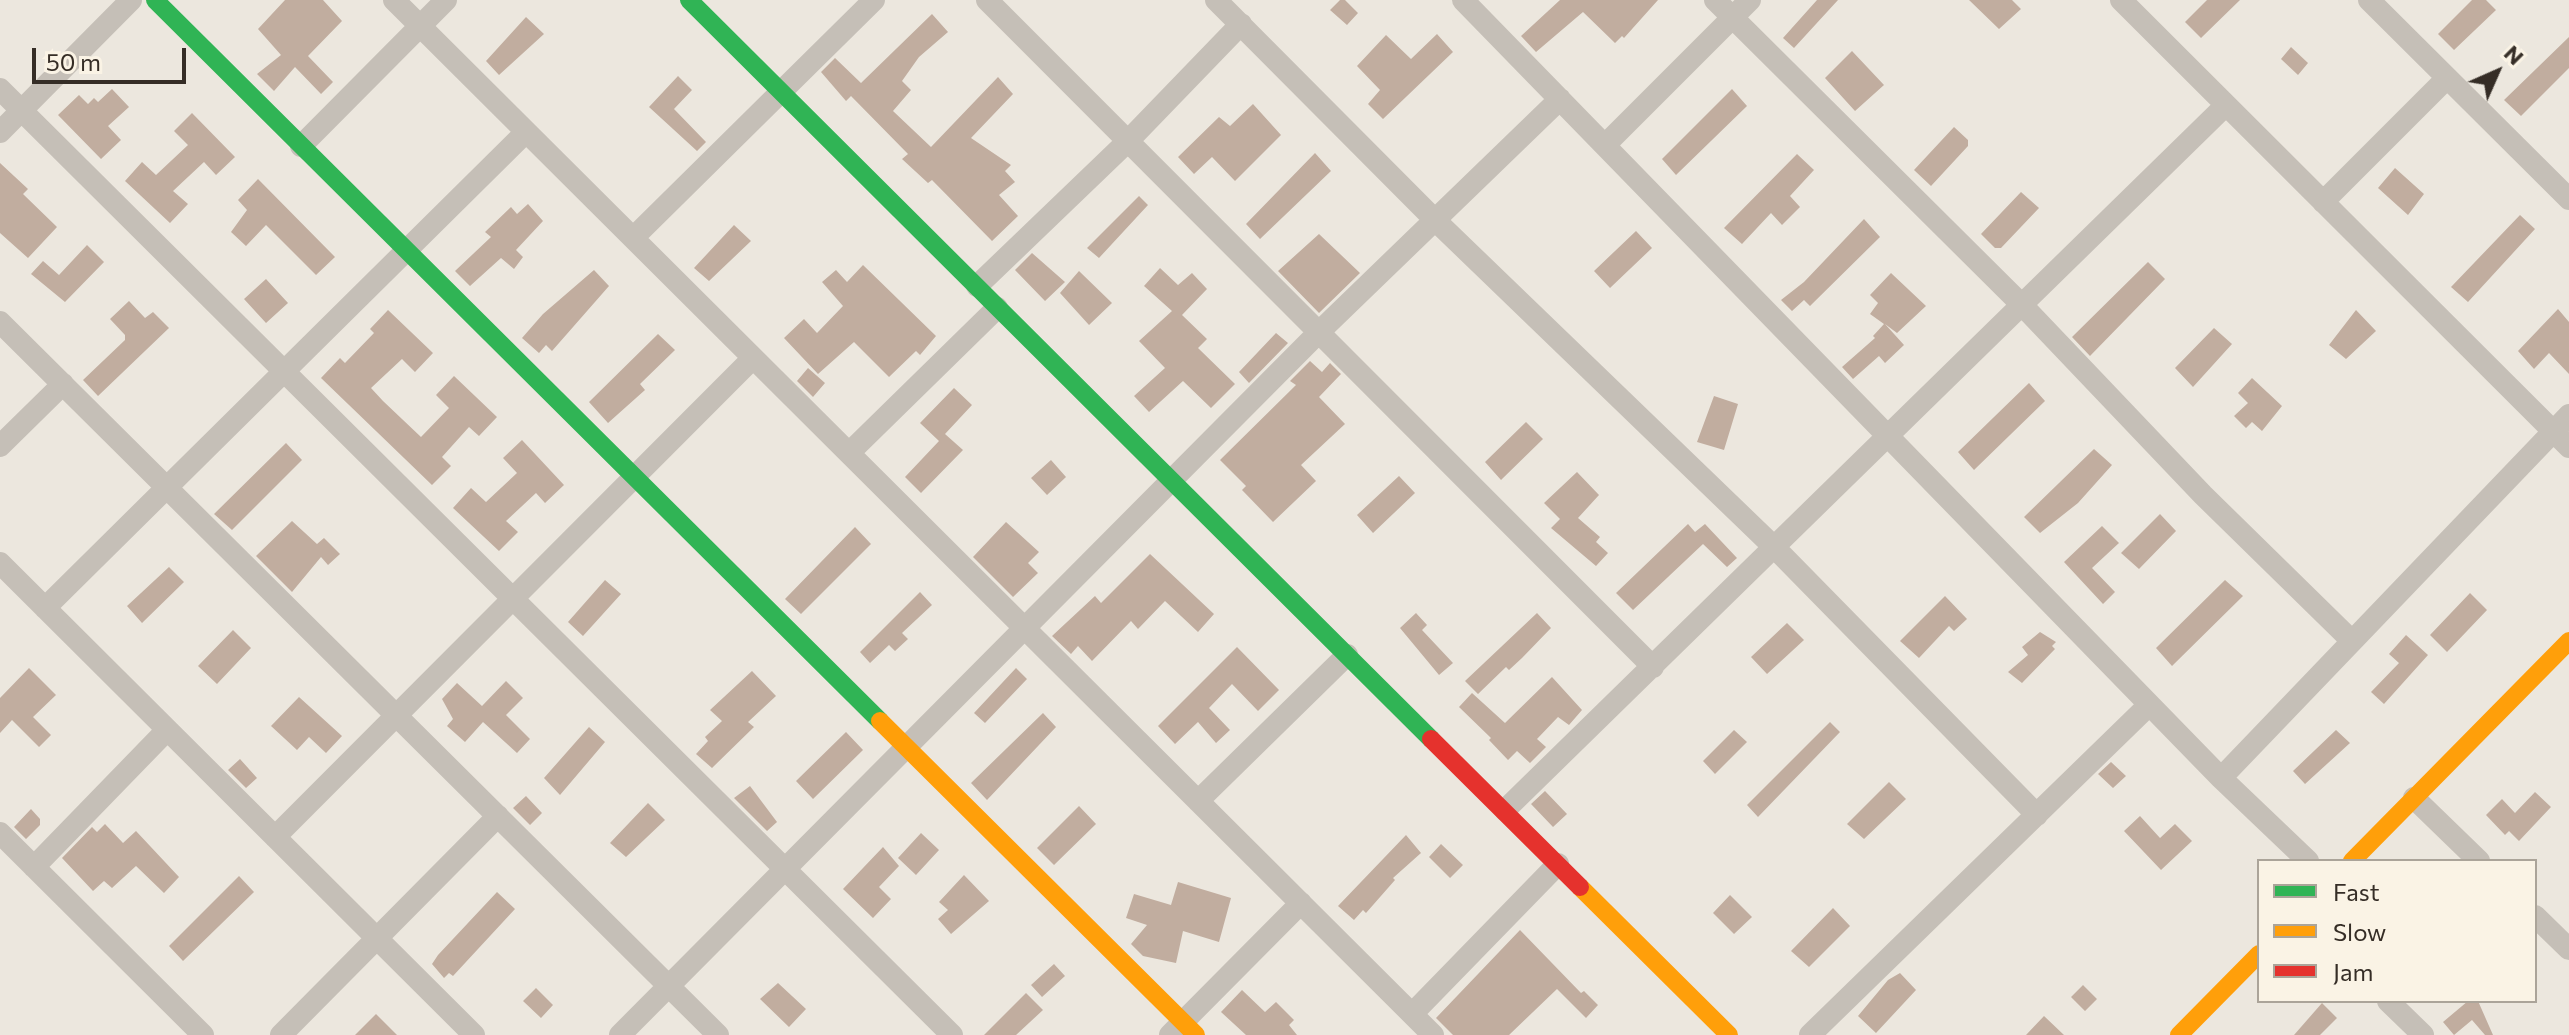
<!DOCTYPE html>
<style>
body{margin:0}
#map{position:relative;width:2569px;height:1035px;overflow:hidden;background:#ece7de;font-family:Commissioner,sans-serif}
canvas{display:block}
.legend{position:absolute;left:2257px;top:859px;width:280px;height:144px;box-sizing:border-box;background:#faf3e5;border:2px solid #aba499;margin:0;padding:10px 14px;list-style:none;font-size:24px;color:#352d26}
.legend li{display:flex;align-items:center;gap:16px;height:40px}
.legend b{width:40px;border:2px solid #aba499}
.north{position:absolute;left:2457px;top:32px;width:80px;height:80px;-webkit-text-stroke:6px #faf3e5;paint-order:stroke;rotate:45deg;font-size:22px;font-weight:700;line-height:32px;text-align:center;color:#352d26}
.north::after{content:'';display:block;margin:auto;width:28px;height:36px;background:#352d26;clip-path:polygon(50% 0,100% 100%,50% 72%,0 100%)}
.scale{position:absolute;left:32px;top:48px;width:154px;height:36px;box-sizing:border-box;border:4px solid #352d26;border-top:0;padding-left:10px;font-size:24px;line-height:28px;white-space:nowrap;color:#352d26;-webkit-text-stroke:6px #faf3e5;paint-order:stroke}
</style>
<div id="map">
<canvas width="2569" height="1035"></canvas>
<ul class="legend">
<li><b style="height:10px;background:#30b455"></b>Fast</li>
<li><b style="height:10px;background:#ff9f0a"></b>Slow</li>
<li><b style="height:10px;background:#e5322d"></b>Jam</li>
</ul>
<div class="north">N</div>
<div class="scale">50 m</div>
</div>
<script>
const g = document.querySelector('canvas').getContext('2d');
g.lineJoin = 'round';
function fill(path, color) {
  g.fillStyle = color;
  g.fill(path, 'evenodd');
}
function poly(rows) {
  const path = new Path2D();
  for (const r of rows) {
    path.moveTo(r[0], r[1]);
    for (let i = 2; i < r.length; i += 2) path.lineTo(r[i], r[i + 1]);
  }
  return path;
}
function strokePath(path, color, width, dash) {
  g.strokeStyle = color;
  g.lineWidth = width;
  g.lineCap = dash ? 'butt' : 'round';
  g.setLineDash(dash || []);
  g.stroke(path);
}
fill(poly([
 [285,0,323,0,342,21,308,56,333,82,321,94,295,67,274,91,257,74,281,55,258,29],
 [1340,0,1345,0,1358,13,1347,25,1330,10],
 [1560,0,1658,0,1624,38,1622,36,1615,43,1583,12,1536,52,1521,36],
 [1817,0,1838,0,1794,48,1783,38],
 [1969,0,2012,0,2021,9,1999,29],
 [2207,0,2240,0,2201,38,2185,22],
 [2472,0,2486,0,2496,10,2454,50,2438,34],
 [932,14,948,32,919,57,902,81,911,90,893,111,931,147,998,77,1013,94,971,138,1011,165,1005,171,1015,182,999,195,1018,216,992,241,932,180,928,183,902,159,908,154,851,96,846,101,821,72,835,58,861,83],
 [526,17,544,34,499,75,486,61],
 [1437,34,1453,52,1383,119,1368,104,1380,90,1357,66,1386,35,1411,59],
 [2569,37,2569,68,2521,116,2504,100],
 [2291,47,2308,63,2298,75,2281,59],
 [1852,51,1884,85,1855,111,1825,78],
 [678,76,692,90,674,109,706,142,697,151,649,107],
 [112,89,129,107,108,126,121,140,101,159,58,115,79,95,88,104,94,98,98,102],
 [1732,89,1747,106,1676,175,1662,159],
 [1253,104,1281,135,1235,181,1212,157,1194,174,1178,157,1219,117,1230,126],
 [192,113,235,157,216,175,204,162,173,191,188,204,170,223,125,181,142,162,156,175,188,145,174,131],
 [1954,127,1968,140,1968,146,1931,186,1914,170],
 [1315,153,1331,171,1260,239,1246,224],
 [1797,154,1814,170,1790,196,1800,207,1782,225,1771,213,1742,244,1724,228],
 [0,163,28,189,23,194,57,227,28,258,0,233],
 [2395,168,2424,194,2408,215,2378,188],
 [258,179,335,257,316,275,266,225,246,246,231,232,247,210,238,200],
 [2021,192,2039,208,2001,248,1995,248,1981,234],
 [1139,196,1148,205,1099,258,1087,248],
 [528,204,543,221,516,250,523,257,514,269,501,258,470,286,455,271,491,237,485,232,511,207,517,214],
 [2520,215,2535,229,2468,302,2451,287],
 [1864,219,1880,237,1810,306,1804,300,1792,311,1781,300,1804,282],
 [734,225,751,241,709,281,694,268],
 [1636,231,1652,248,1610,288,1594,271],
 [1319,234,1360,273,1319,313,1278,271],
 [87,245,104,262,65,302,31,274,43,261,59,275],
 [1032,253,1065,282,1045,301,1015,270],
 [2148,262,2165,279,2090,356,2072,337],
 [863,265,936,336,920,355,916,351,889,377,854,342,818,374,784,338,804,319,817,333,843,306,822,282,836,270,847,282],
 [1160,268,1178,285,1192,273,1207,289,1182,315,1207,339,1198,348,1235,384,1211,408,1183,381,1149,412,1134,396,1165,368,1139,341,1172,311,1144,286],
 [594,270,609,286,552,351,546,345,539,353,522,338,543,314],
 [1079,271,1112,303,1089,325,1060,293],
 [1891,273,1926,306,1897,333,1885,324,1904,345,1885,363,1879,356,1853,379,1842,367,1875,338,1873,336,1884,324,1870,314,1878,303,1870,295],
 [266,279,288,303,266,323,244,299],
 [129,301,145,318,153,312,169,328,98,396,83,380,125,340,125,335,110,319],
 [2558,309,2569,322,2569,374,2549,353,2534,369,2518,351],
 [388,310,433,353,415,372,402,359,371,388,383,401,421,437,449,408,436,395,454,376,497,417,479,436,469,427,442,457,451,466,432,485,321,378,340,358,345,363,374,333,370,329],
 [2356,310,2376,331,2346,359,2329,345],
 [2214,328,2232,344,2193,387,2175,368],
 [1276,333,1288,343,1249,383,1239,372],
 [658,334,675,350,640,384,645,390,608,423,589,402],
 [1310,361,1322,372,1330,363,1341,374,1319,397,1345,424,1301,465,1316,481,1273,522,1242,490,1246,486,1220,460,1296,385,1290,381],
 [808,368,825,383,813,397,797,381],
 [2252,378,2282,406,2262,431,2252,422,2246,428,2234,416,2248,403,2238,393],
 [2029,383,2045,401,1974,470,1958,452],
 [954,388,972,405,945,434,963,450,921,493,905,477,939,441,920,423],
 [1714,396,1738,404,1724,450,1697,442],
 [1526,422,1543,439,1501,480,1485,462],
 [522,440,564,485,545,503,536,493,506,521,518,532,499,551,453,508,471,488,486,502,517,473,503,458],
 [286,443,302,460,232,530,214,514],
 [2094,449,2112,465,2078,503,2040,533,2024,517],
 [1051,460,1066,477,1047,495,1031,478],
 [1577,472,1599,495,1578,518,1600,537,1596,542,1608,553,1596,566,1551,528,1560,519,1544,503],
 [1399,476,1415,493,1373,533,1357,515],
 [2160,514,2176,531,2139,569,2121,553],
 [292,521,317,544,324,538,340,554,328,565,321,557,292,592,256,556],
 [1006,522,1039,552,1028,563,1038,573,1013,597,973,557],
 [1688,524,1695,532,1705,524,1737,558,1727,567,1703,544,1633,610,1616,593],
 [2102,526,2119,543,2092,568,2115,592,2103,604,2064,562],
 [855,527,871,544,801,614,785,599],
 [1150,554,1214,614,1198,632,1165,601,1138,629,1131,621,1092,661,1078,646,1071,654,1052,636,1095,596,1101,603],
 [169,567,184,582,142,623,127,606],
 [605,580,621,594,583,636,568,622],
 [2225,580,2243,596,2172,666,2156,648],
 [920,592,932,605,902,633,908,639,895,651,889,645,870,663,860,652],
 [2470,593,2487,610,2447,652,2430,635],
 [1945,596,1967,619,1954,631,1949,626,1919,658,1900,641],
 [1416,613,1427,625,1422,630,1453,663,1439,675,1400,628],
 [1537,613,1551,628,1522,658,1509,670,1506,667,1478,694,1465,681],
 [1787,623,1804,640,1767,674,1751,657],
 [233,630,251,648,217,684,198,666],
 [2040,632,2056,642,2052,646,2055,649,2022,683,2008,672,2028,655,2022,647],
 [2406,635,2428,655,2384,704,2371,692,2399,663,2389,654],
 [1237,647,1279,690,1258,711,1232,684,1209,708,1230,730,1216,743,1198,722,1175,744,1158,726],
 [29,668,56,695,33,717,51,735,39,747,12,720,0,733,0,698],
 [1016,668,1027,679,985,723,974,713],
 [752,671,776,696,748,722,754,727,712,768,696,754,708,741,705,737,722,721,710,710],
 [1552,677,1582,710,1569,725,1558,717,1537,739,1546,747,1530,763,1517,751,1508,760,1489,740,1491,738,1459,707,1472,693,1505,723],
 [506,681,523,698,506,715,530,739,517,753,483,722,465,742,447,726,453,719,442,699,457,683,482,706],
 [299,697,342,736,326,753,309,737,297,750,271,726],
 [1043,713,1056,727,987,800,971,783],
 [1830,722,1840,732,1758,817,1747,805],
 [589,727,605,742,560,795,544,778],
 [1734,730,1747,742,1715,774,1703,761],
 [2336,730,2350,743,2305,784,2293,771],
 [846,732,863,750,813,799,796,781],
 [240,759,257,778,246,788,228,770],
 [2111,762,2126,776,2113,788,2098,774],
 [1889,782,1906,799,1864,839,1847,824],
 [750,786,777,822,767,831,734,798],
 [1545,791,1567,814,1553,827,1531,804],
 [2535,792,2551,807,2519,841,2509,831,2505,835,2486,815,2502,799,2515,813],
 [526,796,542,813,530,825,513,808],
 [648,803,665,820,626,857,610,843],
 [1079,806,1096,824,1054,865,1037,848],
 [31,809,40,819,40,825,26,839,14,827],
 [2140,816,2160,838,2175,824,2192,841,2161,870,2124,831],
 [105,824,123,843,136,831,179,877,164,893,136,866,112,888,104,881,93,891,62,858,92,827,97,832],
 [921,833,939,850,916,875,898,858],
 [1406,835,1421,853,1393,878,1395,880,1366,913,1363,910,1354,920,1338,906],
 [1441,844,1463,865,1450,878,1429,857],
 [883,847,899,866,879,887,891,899,873,918,843,889],
 [964,875,989,901,951,934,938,919,948,910,939,902],
 [239,876,254,892,183,961,169,946],
 [1178,882,1231,898,1219,942,1183,931,1176,963,1143,956,1131,944,1147,925,1126,918,1134,894,1171,905],
 [497,892,515,909,453,976,449,973,444,978,432,964,438,955],
 [1730,895,1752,917,1734,934,1713,913],
 [1833,908,1850,926,1809,967,1791,951],
 [1520,930,1581,993,1584,991,1598,1005,1586,1018,1557,989,1509,1035,1453,1035,1436,1018],
 [1054,964,1065,976,1042,997,1031,985],
 [1900,973,1916,990,1876,1033,1858,1016,1888,980],
 [778,983,806,1009,789,1027,760,999],
 [2083,985,2097,999,2085,1011,2071,997],
 [536,988,553,1005,541,1018,523,1001],
 [1242,990,1265,1012,1276,1002,1294,1020,1289,1025,1297,1035,1246,1035,1221,1012],
 [1026,993,1043,1010,1016,1035,984,1035],
 [2468,1001,2478,1001,2493,1035,2485,1035,2472,1020,2454,1035,2443,1022],
 [2322,1003,2337,1018,2320,1035,2294,1035],
 [376,1014,397,1035,355,1035],
 [2044,1016,2064,1035,2026,1035]
]), '#c1ad9f');
strokePath(poly([
 [394,0,1433,1035],
 [987,0,1653,667],
 [1216,0,1436,221,1775,548,2037,815],
 [1463,0,2221,778,2308,861],
 [1715,0,2023,306,2203,495,2352,641],
 [2121,0,2569,447],
 [2369,0,2569,199],
 [0,89,952,1035],
 [0,132,131,0],
 [1605,145,1750,0],
 [301,146,446,0],
 [2323,202,2447,78],
 [633,238,874,0],
 [977,286,1128,141,1241,24],
 [0,322,718,1035],
 [0,446,63,384],
 [849,453,997,308],
 [0,563,474,1035],
 [45,608,526,132],
 [2221,778,2569,415],
 [2414,798,2479,861],
 [1198,801,1347,655],
 [1505,810,2226,105],
 [0,833,203,1035],
 [275,837,753,358],
 [34,867,167,730],
 [2535,916,2569,949],
 [2388,1001,2423,1035],
 [1412,1014,1558,864],
 [281,1035,498,816],
 [620,1035,1317,334,1560,99],
 [1170,1035,1301,903],
 [1810,1035,2149,705]
]), '#c5bfb7', 22);
strokePath(poly([
 [155,0,880,721],
 [689,0,1431,739]
]), '#30b455', 18);
strokePath(poly([
 [880,721,1196,1035],
 [2352,861,2569,641],
 [1580,887,1729,1035],
 [2179,1035,2259,954]
]), '#ff9f0a', 18);
strokePath(poly([
 [1431,739,1580,887]
]), '#e5322d', 18);
</script>
